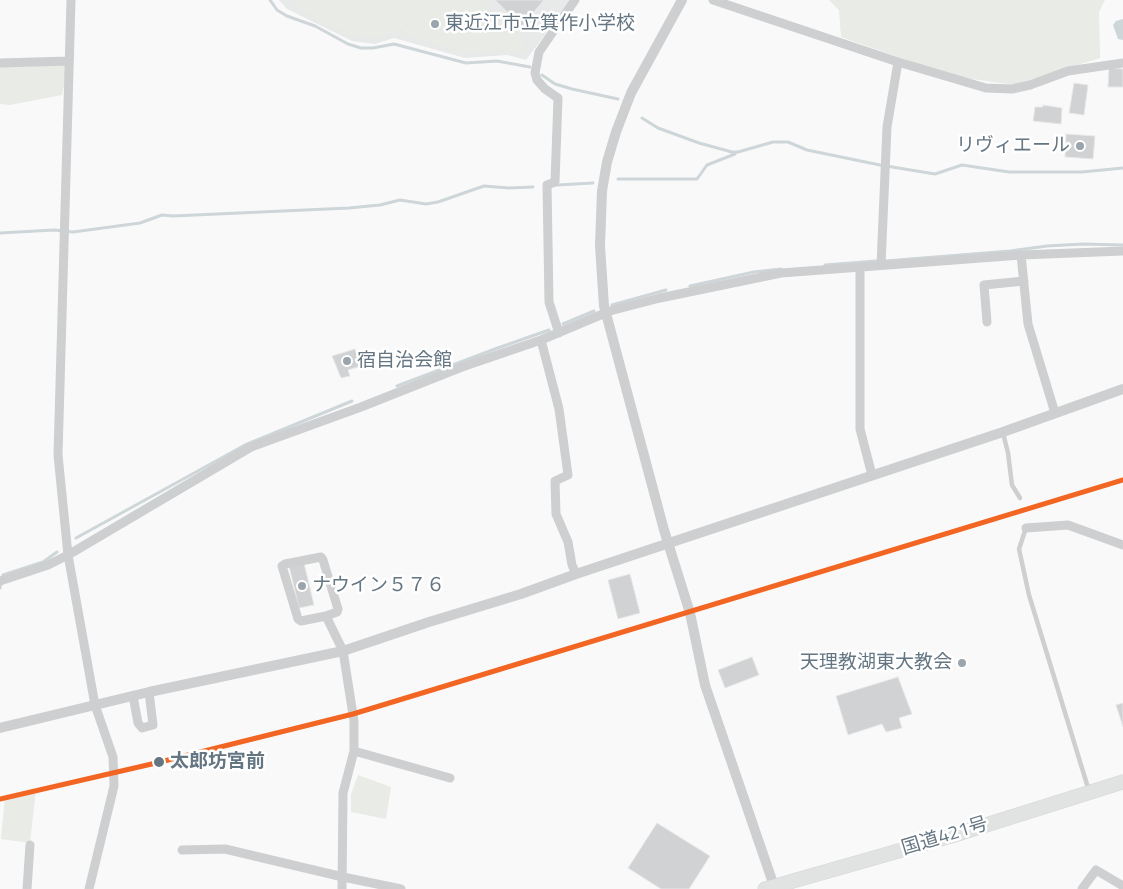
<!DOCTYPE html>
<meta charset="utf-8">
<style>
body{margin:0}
canvas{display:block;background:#f9f9f9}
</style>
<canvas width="1123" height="889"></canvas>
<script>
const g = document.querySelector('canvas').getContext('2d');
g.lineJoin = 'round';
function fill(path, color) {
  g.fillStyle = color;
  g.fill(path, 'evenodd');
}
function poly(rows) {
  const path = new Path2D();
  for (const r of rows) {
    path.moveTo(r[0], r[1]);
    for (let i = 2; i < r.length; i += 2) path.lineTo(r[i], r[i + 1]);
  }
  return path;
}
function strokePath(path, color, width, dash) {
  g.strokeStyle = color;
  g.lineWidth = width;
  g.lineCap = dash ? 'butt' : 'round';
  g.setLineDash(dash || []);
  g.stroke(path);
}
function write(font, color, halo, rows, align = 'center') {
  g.font = font + ' "Titillium Web","Noto Sans JP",sans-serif';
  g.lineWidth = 5;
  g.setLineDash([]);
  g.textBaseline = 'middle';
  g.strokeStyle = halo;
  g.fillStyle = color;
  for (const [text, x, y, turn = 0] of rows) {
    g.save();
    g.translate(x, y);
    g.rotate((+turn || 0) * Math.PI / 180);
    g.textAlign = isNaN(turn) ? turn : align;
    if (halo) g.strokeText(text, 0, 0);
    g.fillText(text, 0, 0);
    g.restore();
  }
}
fill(poly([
 [279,0,571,0,526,60,507,55,465,58,394,38,375,44,352,41,287,9]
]), '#e8e9e9');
fill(poly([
 [290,0,426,0,399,31,375,39,352,35,322,22,293,4],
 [429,0,479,0,526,43,519,53,510,50,465,53,400,33],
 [829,0,1105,0,1099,12,1100,58,1014,85,966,78,918,64,841,37,839,10],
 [69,61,62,95,10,105,0,104,0,63],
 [358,775,391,787,386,819,351,812,351,794],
 [36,789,30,843,1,839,5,797]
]), '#e8ebe6');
fill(poly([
 [1123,19,1123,40,1118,39,1113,25,1116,21]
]), '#ced6d9');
strokePath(poly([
 [270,0,277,10,287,16,315,26,348,44,361,48,373,48,394,44,466,63,497,61,530,67],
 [542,75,555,84,572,89,618,99],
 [642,118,658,128,699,143,732,152,738,152,773,142,788,142,807,150,880,165,935,174,962,165,1009,172,1082,172,1123,168],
 [618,179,697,179,707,165,735,154],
 [557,185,593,183],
 [0,233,54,230,73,232,140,223,162,215,173,216,349,208,380,205,400,200,426,204,438,202,484,186,509,188,533,187],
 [885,261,1010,251,1047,246,1083,244,1123,245],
 [825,265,876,261],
 [690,286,754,272,781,269],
 [612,305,666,290],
 [563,324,594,311],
 [397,386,495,349,549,330],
 [76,538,245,445,352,401],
 [0,588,3,575,43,562,57,552]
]), '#ced6d9', 3);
const building = poly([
 [495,0,544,0,522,26,495,0],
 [1109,68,1123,69,1123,87,1108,87,1109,68],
 [1074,83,1088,85,1084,115,1069,113,1074,83],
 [1043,105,1062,108,1061,124,1033,121,1035,107,1043,107,1043,105],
 [1066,134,1095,136,1093,159,1065,157,1066,134],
 [355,349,361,366,348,370,350,376,341,378,332,356,355,349],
 [304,563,314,605,299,608,289,566,304,563],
 [630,574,640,613,618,619,608,580,630,574],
 [752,657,759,675,725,688,718,670,752,657],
 [898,677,912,714,899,718,902,728,886,732,882,724,848,735,836,696,898,677],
 [1123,703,1123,727,1116,705,1123,703],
 [657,823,710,856,689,889,661,889,628,868,657,823]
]);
fill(building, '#d0d2d3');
strokePath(building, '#e8e8e8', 1);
const trunk = poly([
 [765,889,951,836,1123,782]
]);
strokePath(trunk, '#d5d6d6', 15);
strokePath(poly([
 [1003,433,1008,453,1012,485,1020,498],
 [1026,528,1019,549,1029,595,1089,791]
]), '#cecfd0', 4.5);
strokePath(poly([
 [71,0,58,455,68,555,95,705,113,757,114,786,89,889],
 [713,0,898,62,986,88,1012,89,1030,85,1068,71,1123,63],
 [0,63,69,61],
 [1021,255,1028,324,1055,413],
 [881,265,887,127,898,62],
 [860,268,860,429,872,475],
 [987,322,984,285,1024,281],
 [559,333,549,302,547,185,555,182,558,98,545,89,537,80,535,73,539,52,575,0],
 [541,340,559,409,568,475,555,481,556,514,568,542,572,565,576,574],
 [1026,528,1068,525,1123,545],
 [0,581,48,565,68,555,251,447,361,407,462,367,541,340,610,311,660,298,781,273,1021,255,1123,251],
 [326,616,337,612,338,609,323,560,321,557,285,564,282,566,298,619,301,621,326,616,343,651,354,721,354,751,343,793,342,889],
 [133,696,138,723,142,728,153,725,149,692],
 [354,751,450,778],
 [182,850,225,849,343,877,401,889],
 [27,889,30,845],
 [1082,889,1096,870,1123,886]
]), '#cecfd0', 9);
strokePath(poly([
 [682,0,631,93,616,132,607,162,602,191,600,246,604,306,664,530,690,613,705,685,774,886],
 [0,728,149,692,343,651,429,622,521,594,576,574,1003,432,1123,389]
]), '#cecfd0', 10);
strokePath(trunk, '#e1e2e2', 14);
strokePath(poly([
 [0,799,156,763,353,714,1123,480]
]), '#f26522', 5);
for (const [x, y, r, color] of [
 [435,24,5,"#99a4ac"],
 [1080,146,5,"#99a4ac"],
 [347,361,5,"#99a4ac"],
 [302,586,5,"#99a4ac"],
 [962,663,5,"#99a4ac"],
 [159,762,6,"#657683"]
]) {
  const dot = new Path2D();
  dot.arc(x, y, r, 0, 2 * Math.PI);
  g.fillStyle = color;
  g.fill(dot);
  strokePath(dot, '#fff', 2);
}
write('19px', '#657683', '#fff', [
 ["東近江市立箕作小学校",445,24],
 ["リヴィエール",1070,146,"right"],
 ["宿自治会館",357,361],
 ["ナウイン５７６",312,586],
 ["天理教湖東大教会",952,663,"right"]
], 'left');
write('bold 19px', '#657683', '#fff', [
 ["太郎坊宮前",170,762]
], 'left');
write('19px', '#657683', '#fff', [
 ["国道421号",945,837,-17]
]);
</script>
